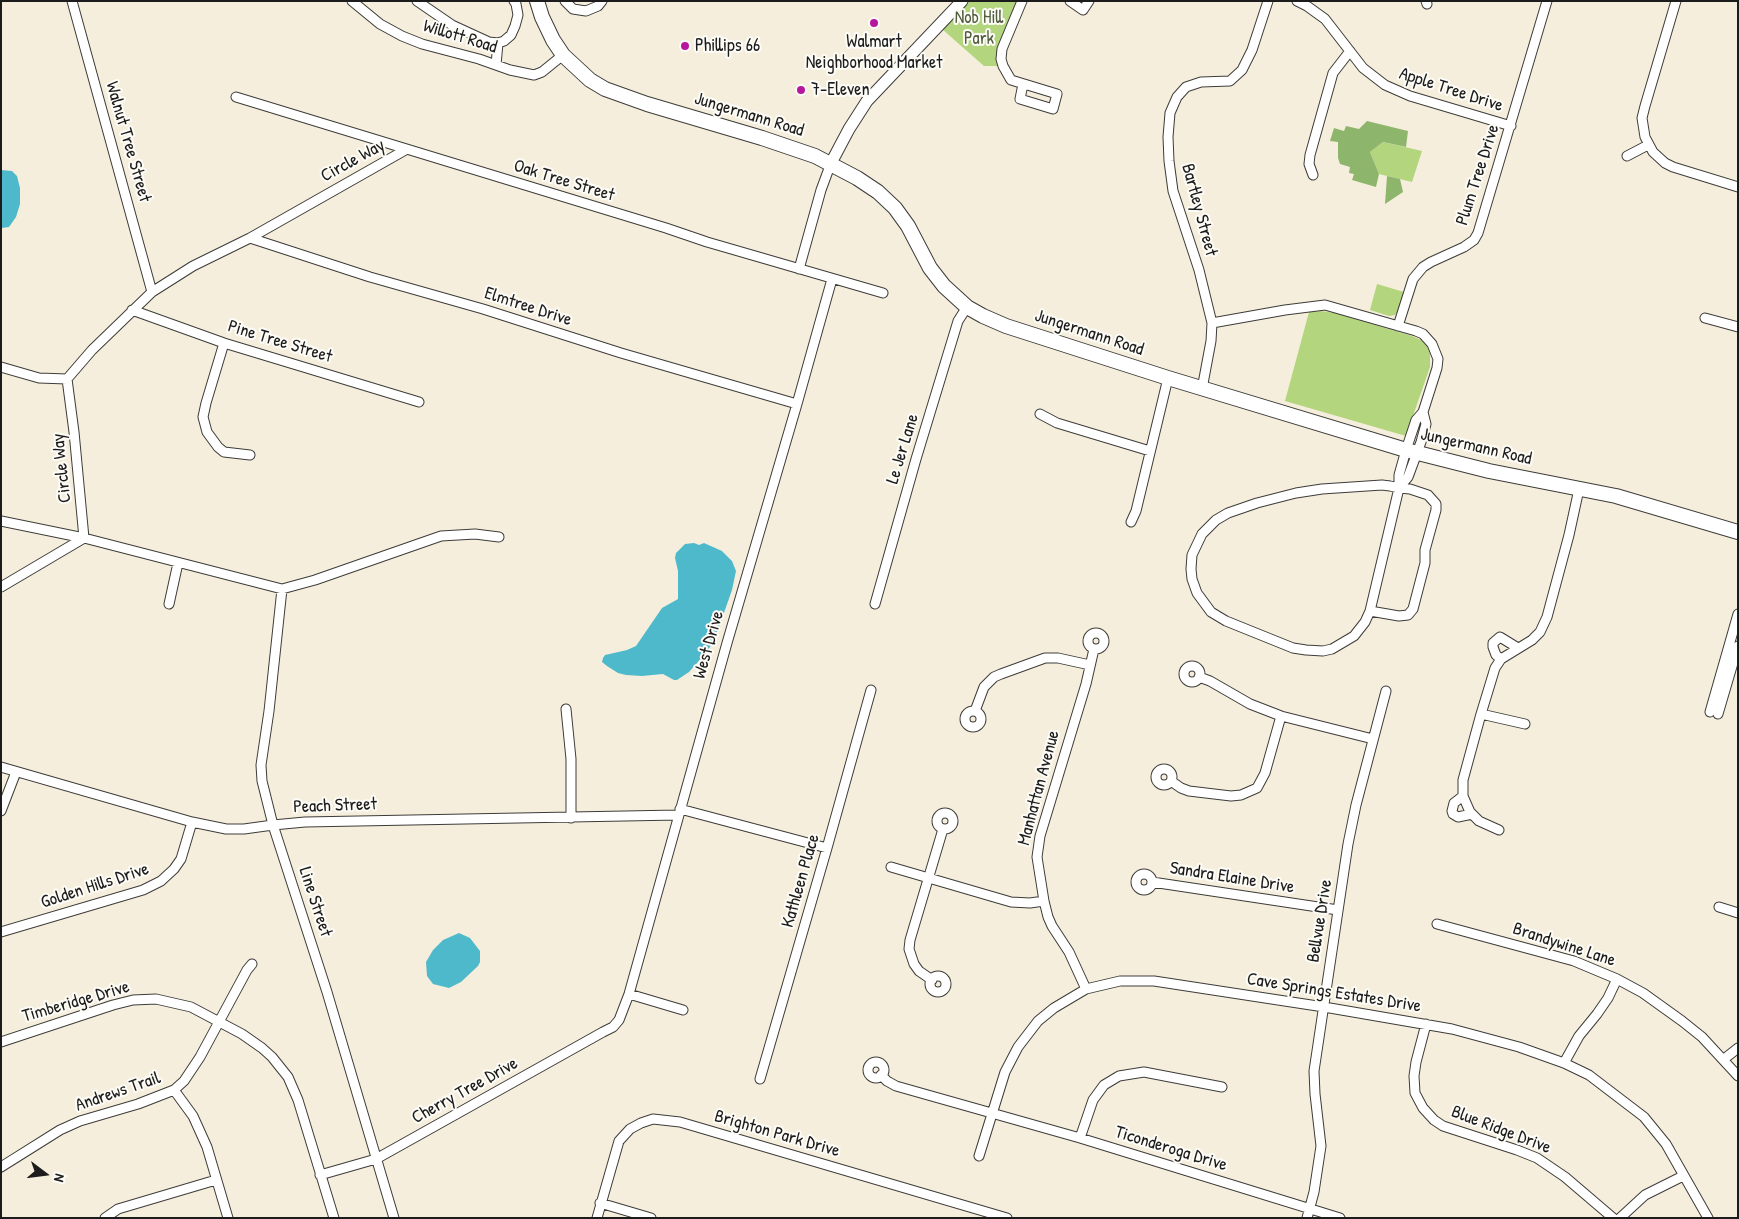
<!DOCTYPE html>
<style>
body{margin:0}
#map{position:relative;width:1739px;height:1219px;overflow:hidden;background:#f6eedc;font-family:"Patrick Hand",sans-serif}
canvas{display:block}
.frame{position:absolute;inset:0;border:2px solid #1c1c1c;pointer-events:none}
.north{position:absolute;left:20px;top:1149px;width:50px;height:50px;-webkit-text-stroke:4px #fdfcf7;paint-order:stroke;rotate:105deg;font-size:14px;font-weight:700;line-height:20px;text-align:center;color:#1c1c1c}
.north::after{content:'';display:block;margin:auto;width:18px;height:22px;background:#1c1c1c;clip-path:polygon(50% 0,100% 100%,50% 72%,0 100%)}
</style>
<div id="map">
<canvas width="1739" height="1219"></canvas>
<div class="frame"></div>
<div class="north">N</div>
</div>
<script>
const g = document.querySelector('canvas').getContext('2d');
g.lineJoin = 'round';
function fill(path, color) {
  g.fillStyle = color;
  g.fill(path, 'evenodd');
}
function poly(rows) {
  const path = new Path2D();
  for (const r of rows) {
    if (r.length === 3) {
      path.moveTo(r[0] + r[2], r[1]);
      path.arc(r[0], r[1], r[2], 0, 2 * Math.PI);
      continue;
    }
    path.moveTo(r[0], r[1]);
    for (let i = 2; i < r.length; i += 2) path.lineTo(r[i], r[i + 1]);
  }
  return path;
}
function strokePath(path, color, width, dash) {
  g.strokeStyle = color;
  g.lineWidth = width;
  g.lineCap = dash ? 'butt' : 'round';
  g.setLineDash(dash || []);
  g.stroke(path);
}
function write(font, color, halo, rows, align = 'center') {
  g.font = font + ' "Patrick Hand",sans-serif';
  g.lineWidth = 4;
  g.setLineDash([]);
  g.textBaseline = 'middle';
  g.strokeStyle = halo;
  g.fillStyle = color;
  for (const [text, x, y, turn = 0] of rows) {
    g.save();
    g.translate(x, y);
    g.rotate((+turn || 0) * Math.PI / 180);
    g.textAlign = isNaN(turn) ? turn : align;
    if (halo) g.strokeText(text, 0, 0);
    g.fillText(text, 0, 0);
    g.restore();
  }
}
fill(poly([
 [969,1,1018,1,1001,41,999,49,999,66,984,66,942,29],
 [1383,142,1422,151,1412,182,1379,174,1370,152],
 [1377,284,1404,292,1399,310,1395,315,1389,316,1370,310],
 [1321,311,1335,313,1412,336,1421,340,1428,348,1430,354,1430,367,1406,436,1285,401,1309,312]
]), '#b2d57d');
fill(poly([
 [1367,121,1408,131,1406,147,1383,142,1370,152,1379,174,1376,187,1352,180,1354,174,1349,173,1350,167,1340,164,1338,158,1338,142,1330,141,1334,128,1344,131,1346,126,1359,129],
 [1387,176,1400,179,1403,192,1385,204]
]), '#8db66c');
fill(poly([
 [1,170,12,171,17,176,20,188,20,204,16,217,9,227,2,228],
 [694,543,699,545,704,543,722,551,732,561,736,571,732,590,719,627,712,644,705,654,689,672,677,680,674,680,663,674,642,676,626,675,618,673,607,666,602,662,603,658,605,655,627,650,636,646,662,608,678,599,678,571,675,558,676,553,685,544],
 [459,933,470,938,480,951,480,962,478,966,461,982,449,988,433,984,427,976,426,962,433,950,443,940]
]), '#4fb9cc');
const minor = poly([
 [72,1,152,292],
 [352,1,380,24,402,36,422,44,479,59,510,70,534,75,542,72,563,55],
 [417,1,452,25,489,42,498,43,504,41,511,35,515,26,518,15,516,4,514,1],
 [565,1,573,9,586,11,598,6,602,1],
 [1022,1,1002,49,1001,59,1003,66,1011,80,1057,94,1053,109,1020,99,1023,84],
 [1070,1,1083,10,1089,1],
 [1297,1,1307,6,1325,19,1363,68,1385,85,1410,96,1511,126],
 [1426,1,1427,4],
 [1676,1,1645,106,1642,118,1645,137,1653,152,1665,163,1673,167,1738,187],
 [496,65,498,43],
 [236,97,666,228,707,242,883,293],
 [1627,156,1648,145],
 [1313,175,1309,164,1310,155,1333,73,1350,51],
 [250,238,370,277,483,309,621,353,797,404],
 [799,269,821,190,831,163],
 [132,310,224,343,419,402],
 [1705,318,1738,327],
 [1212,323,1285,310,1325,305,1416,331,1423,334,1432,344,1438,359,1437,368,1423,412,1416,420,1406,450,1399,475,1399,488,1370,611,1365,622,1354,636,1332,649,1323,651,1306,650,1293,648,1226,621,1211,612,1197,593,1192,579,1191,569,1192,555,1202,534,1216,520,1228,513,1257,503,1296,493,1322,489,1382,485,1390,486,1399,488,1410,489,1428,495,1436,504,1436,510,1425,550,1425,563,1413,609,1408,615,1399,616,1370,611],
 [1398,326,1413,279,1423,267,1431,262,1464,247,1474,240,1478,233,1547,1],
 [224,343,206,403,203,417,207,432,218,447,224,452,250,455],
 [1,367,39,378,67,379],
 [1202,389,1211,341,1212,323,1199,270,1173,191,1169,161,1168,137,1170,113,1177,97,1186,87,1201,82,1230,81,1242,70,1252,50,1268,1],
 [1040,414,1057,423,1150,451],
 [1399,488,1408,477,1421,442,1426,424,1423,412],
 [1,521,84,538,282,589,315,580,441,536,475,534,499,537],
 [1131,522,1136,511,1168,378],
 [84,538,74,432,67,379,92,350,152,292,193,266,250,238,407,149],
 [1,587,84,538],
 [282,589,269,711,261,765,262,781,273,825,327,992,394,1218],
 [169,604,178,563],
 [875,604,916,459,958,321,967,307],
 [1096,641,8],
 [1501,659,1496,655,1493,647,1493,643,1500,637,1518,648],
 [1192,674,8],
 [1199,677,1210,681,1250,704,1281,716,1373,739],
 [566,709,571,759,571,818],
 [975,711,984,687,994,677,1001,674,1045,658,1058,658,1090,665],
 [973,719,8],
 [1710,712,1738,614],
 [1481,714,1525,724],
 [1718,714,1738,646],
 [1,767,192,822,226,829,244,829,273,825,305,822,678,815],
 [1164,777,8],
 [1171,781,1181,788,1189,791,1231,796,1241,795,1257,788,1265,773,1281,716],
 [1463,796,1454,803,1452,811,1453,814,1458,817,1472,814],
 [680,809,827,848],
 [1,811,16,772],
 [945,821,8],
 [1499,830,1479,821,1470,812,1463,796,1463,780,1481,714,1495,668,1501,659,1532,640,1540,632,1547,617,1569,535,1579,489],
 [891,867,1011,902,1030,903,1044,901],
 [1144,882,8],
 [1152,882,1338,910],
 [1719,907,1738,913],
 [1437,924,1574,961,1617,979,1643,993,1682,1021,1702,1037,1738,1076],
 [1,932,143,890,161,881,174,869,181,859,192,822],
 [938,984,8],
 [932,980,919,971,914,964,909,949,910,940,943,829],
 [1086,989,1069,952,1052,926,1048,917,1044,901,1037,857,1040,836,1086,684,1094,649],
 [629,994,683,1010],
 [1426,1024,1416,1062,1414,1076,1415,1093,1423,1108,1434,1120,1443,1126,1517,1150,1537,1158,1565,1177,1613,1218],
 [1,1042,113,1005,133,1000,156,999,191,1007,242,1034,262,1048,272,1057,288,1077,298,1100,334,1218],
 [1724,1059,1738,1048],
 [876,1070,8],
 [1564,1063,1579,1036,1597,1014,1608,998,1617,979],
 [881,1075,887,1081,896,1086,1080,1138,1340,1218],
 [760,1079,827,848,871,690],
 [174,1090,193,1116,207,1147,228,1218],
 [1080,1138,1093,1100,1104,1085,1119,1076,1144,1072,1222,1087],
 [979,1156,1005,1072,1018,1047,1038,1021,1054,1008,1086,989,1120,981,1154,981,1324,1007,1452,1029,1519,1047,1564,1063,1589,1075,1644,1117,1666,1144,1708,1218],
 [1,1167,60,1130,80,1121,138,1104,174,1090,184,1081,200,1057,247,970,252,964],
 [320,1175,376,1159,603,1032,613,1027,619,1020,629,994,727,643,797,404,832,279],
 [600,1203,651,1218],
 [105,1218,118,1209,216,1180],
 [597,1218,619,1141,630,1129,641,1123,653,1119,680,1122,1007,1218],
 [1307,1218,1314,1192,1321,1146,1315,1094,1314,1071,1348,844,1356,805,1386,691],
 [1620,1218,1645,1195,1683,1176]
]);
const tertiary = poly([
 [831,163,849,129,867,101,962,1]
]);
const primary = poly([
 [537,1,542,17,553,40,563,55,590,80,605,89,647,104,762,138,815,156,857,178,878,192,895,208,908,226,930,268,944,286,967,307,983,316,1006,326,1168,378,1406,450,1489,471,1616,496,1738,532]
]);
strokePath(minor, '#3d3c39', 11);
strokePath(tertiary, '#3d3c39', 13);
strokePath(primary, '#3d3c39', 16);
strokePath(minor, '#fff', 9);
strokePath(tertiary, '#fff', 11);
strokePath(primary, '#fff', 14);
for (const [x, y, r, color] of [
 [874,23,5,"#b5179e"],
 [685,46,5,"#b5179e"],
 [801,90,5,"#b5179e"]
]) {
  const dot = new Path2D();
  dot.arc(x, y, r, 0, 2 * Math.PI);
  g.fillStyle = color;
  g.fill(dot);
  strokePath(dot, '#fdfcf7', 2);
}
write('18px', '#505d3e', '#fdfcf7', [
 ["Nob Hill",979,18],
 ["Park",979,39]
]);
write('18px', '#1c1c1c', '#fdfcf7', [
 ["Willott Road",460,37,17],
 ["Apple Tree Drive",1451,90,18],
 ["Jungermann Road",749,115,17],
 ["Walnut Tree Street",128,142,74],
 ["Circle Way",353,161,-29],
 ["Plum Tree Drive",1478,175,-72],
 ["Oak Tree Street",564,181,17],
 ["Bartley Street",1199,210,75],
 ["Elmtree Drive",528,307,18],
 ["Jungermann Road",1089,333,18],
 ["Pine Tree Street",280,342,17],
 ["Jungermann Road",1476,447,13],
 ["Le Jer Lane",903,449,-73],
 ["Circle Way",62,468,-96],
 ["West Drive",709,645,-74],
 ["Manhattan Avenue",1039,788,-75],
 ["Peach Street",335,806,-2],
 ["Sandra Elaine Drive",1232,878,9],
 ["Kathleen Place",801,881,-74],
 ["Golden Hills Drive",95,886,-18],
 ["Line Street",315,902,72],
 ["Bellvue Drive",1320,921,-81],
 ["Brandywine Lane",1564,945,18],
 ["Cave Springs Estates Drive",1334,993,9],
 ["Timberidge Drive",76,1002,-16],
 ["Cherry Tree Drive",465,1091,-29],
 ["Andrews Trail",118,1092,-19],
 ["Blue Ridge Drive",1501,1130,21],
 ["Brighton Park Drive",777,1134,16],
 ["Ticonderoga Drive",1171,1149,17]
]);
write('18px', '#1c1c1c', '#fdfcf7', [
 ["Walmart",874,42,"center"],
 ["Neighborhood Market",874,63,"center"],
 ["Phillips 66",695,46],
 ["7-Eleven",811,90]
], 'left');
</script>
